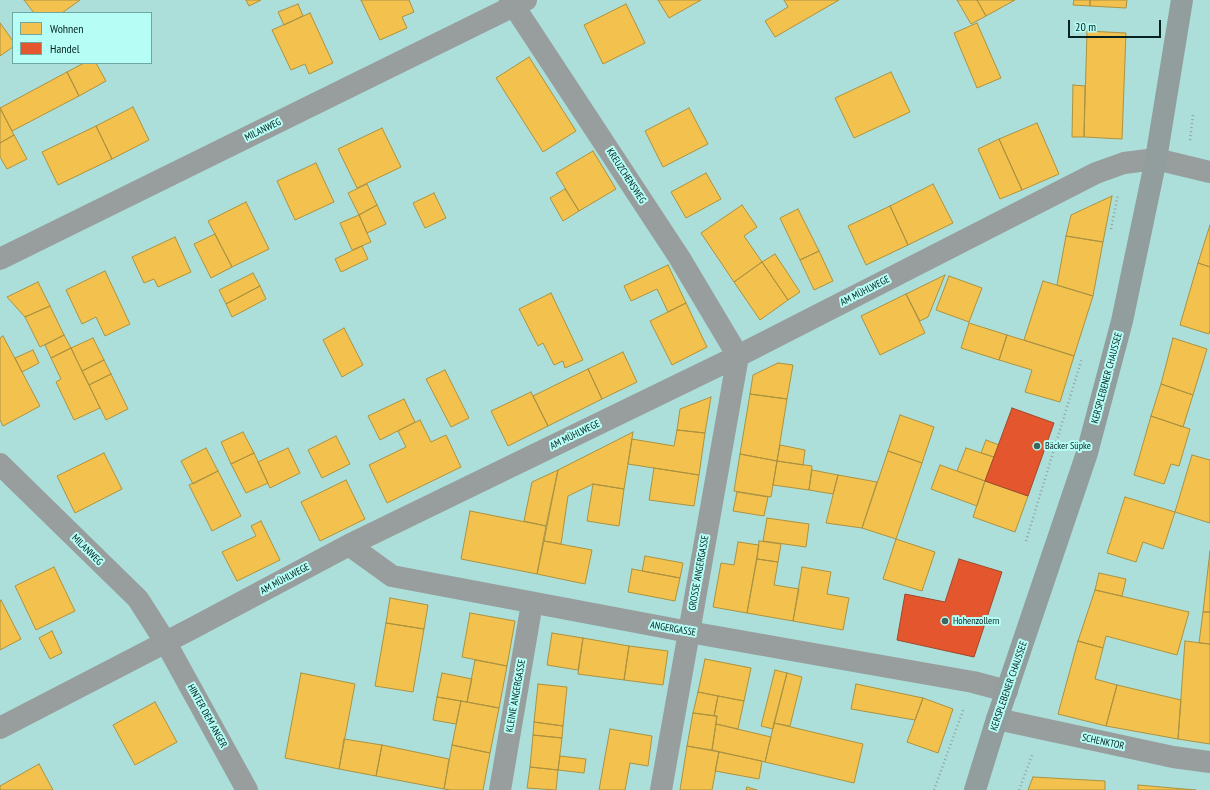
<!DOCTYPE html>
<meta charset="utf-8">
<style>
body{margin:0}
#map{position:relative;width:1210px;height:790px;overflow:hidden;background:#acdfd9;font-family:"PT Sans Narrow",sans-serif}
canvas{display:block}
.legend{position:absolute;left:12px;top:12px;width:140px;height:52px;box-sizing:border-box;background:#b6fdf5;border:1px solid #6fa6a0;margin:0;padding:5px 7px;list-style:none;font-size:12px;color:#042320}
.legend li{display:flex;align-items:center;gap:8px;height:20px}
.legend b{width:20px;border:1px solid #6fa6a0}
.scale{position:absolute;left:1068px;top:20px;width:93px;height:18px;box-sizing:border-box;border:2px solid #042320;border-top:0;padding-left:5px;font-size:12px;line-height:14px;white-space:nowrap;color:#042320;-webkit-text-stroke:3px #b6fdf5;paint-order:stroke}
</style>
<div id="map">
<canvas width="1210" height="790"></canvas>
<ul class="legend">
<li><b style="height:11px;background:#f2c14e"></b>Wohnen</li>
<li><b style="height:11px;background:#e4572e"></b>Handel</li>
</ul>
<div class="scale">20 m</div>
</div>
<script>
const g = document.querySelector('canvas').getContext('2d');
g.lineJoin = 'round';
function fill(path, color) {
  g.fillStyle = color;
  g.fill(path, 'evenodd');
}
function poly(rows) {
  const path = new Path2D();
  for (const r of rows) {
    path.moveTo(r[0], r[1]);
    for (let i = 2; i < r.length; i += 2) path.lineTo(r[i], r[i + 1]);
  }
  return path;
}
function strokePath(path, color, width, dash) {
  g.strokeStyle = color;
  g.lineWidth = width;
  g.lineCap = dash ? 'butt' : 'round';
  g.setLineDash(dash || []);
  g.stroke(path);
}
function write(font, color, halo, rows, align = 'center') {
  g.font = font + ' "PT Sans Narrow",sans-serif';
  g.lineWidth = 4;
  g.setLineDash([]);
  g.textBaseline = 'middle';
  g.strokeStyle = halo;
  g.fillStyle = color;
  for (const [text, x, y, turn = 0] of rows) {
    g.save();
    g.translate(x, y);
    g.rotate((+turn || 0) * Math.PI / 180);
    g.textAlign = isNaN(turn) ? turn : align;
    if (halo) g.strokeText(text, 0, 0);
    g.fillText(text, 0, 0);
    g.restore();
  }
}
const homes = poly([
 [24,0,80,0,62,13,34,13,24,0],
 [246,0,261,0,249,6,246,0],
 [361,0,409,0,414,12,402,17,407,28,380,40,361,0],
 [658,0,701,0,669,18,658,0],
 [784,0,839,0,775,37,765,21,788,7,784,0],
 [957,0,977,0,986,16,971,24,957,0],
 [977,0,1015,0,986,16,977,0],
 [1074,0,1090,0,1090,6,1073,5,1074,0],
 [1090,0,1127,0,1126,8,1090,6,1090,0],
 [298,4,303,16,284,25,278,12,298,4],
 [626,4,645,43,603,64,584,25,626,4],
 [310,13,333,63,309,74,305,64,291,70,272,30,310,13],
 [0,23,13,41,13,47,0,56,0,23],
 [977,23,1001,78,977,88,954,33,977,23],
 [1087,31,1126,33,1122,139,1084,137,1087,31],
 [529,57,576,131,543,152,496,78,529,57],
 [84,63,96,63,106,81,79,96,67,72,84,63],
 [67,72,79,96,12,131,0,108,67,72],
 [891,72,910,112,854,138,835,98,891,72],
 [1073,85,1085,86,1084,137,1072,137,1073,85],
 [133,107,149,140,112,159,96,126,133,107],
 [0,108,14,135,0,143,0,108],
 [689,108,708,144,663,167,645,131,689,108],
 [1037,123,1059,174,1022,190,999,139,1037,123],
 [96,126,112,159,58,185,42,152,96,126],
 [382,128,401,167,357,188,338,149,382,128],
 [14,135,27,159,7,169,0,157,0,143,14,135],
 [999,139,1022,190,1000,199,978,149,999,139],
 [593,151,616,189,579,211,556,173,593,151],
 [316,163,334,202,295,220,277,181,316,163],
 [706,173,721,199,686,218,671,192,706,173],
 [367,184,377,205,359,215,348,193,367,184],
 [933,184,953,223,908,245,890,206,933,184],
 [565,189,579,211,563,221,550,198,565,189],
 [434,193,446,218,425,228,413,203,434,193],
 [1112,196,1103,242,1066,236,1071,215,1112,196],
 [246,202,269,249,232,267,208,221,246,202],
 [377,205,386,224,367,233,359,215,377,205],
 [742,205,757,227,744,236,762,262,734,282,701,233,742,205],
 [890,206,908,245,866,265,848,226,890,206],
 [798,209,819,251,800,260,780,218,798,209],
 [359,215,371,242,352,250,340,223,359,215],
 [1210,225,1210,267,1198,263,1210,225],
 [215,234,232,267,211,278,194,244,215,234],
 [1066,236,1103,242,1093,296,1057,285,1066,236],
 [175,237,191,272,158,287,154,279,144,283,132,257,175,237],
 [362,246,368,259,341,272,335,259,362,246],
 [819,251,833,281,814,290,800,260,819,251],
 [775,254,800,292,788,300,762,262,775,254],
 [762,262,788,300,760,320,734,282,762,262],
 [1198,263,1210,267,1210,330,1209,334,1180,325,1198,263],
 [668,265,686,303,668,312,657,289,631,301,624,286,668,265],
 [105,271,130,324,105,336,96,317,82,324,66,290,105,271],
 [253,273,260,286,226,304,219,290,253,273],
 [945,275,928,317,920,321,906,294,945,275],
 [949,276,982,288,969,322,936,310,949,276],
 [1043,281,1093,296,1074,356,1024,340,1043,281],
 [38,282,50,306,25,317,7,297,38,282],
 [260,286,266,299,232,317,226,304,260,286],
 [551,293,583,360,565,368,563,361,554,365,543,343,538,346,519,309,551,293],
 [906,294,925,333,880,355,861,316,906,294],
 [686,303,707,347,672,365,650,321,686,303],
 [50,306,64,335,40,347,25,317,50,306],
 [969,323,1007,335,999,360,961,348,969,323],
 [344,328,363,365,342,377,323,340,344,328],
 [64,335,71,348,51,358,45,345,64,335],
 [1007,335,1074,356,1060,402,1025,392,1032,370,999,360,1007,335],
 [3,336,40,406,3,426,0,420,0,338,3,336],
 [93,338,104,360,82,371,71,348,93,338],
 [1173,338,1207,349,1193,395,1161,384,1173,338],
 [71,348,100,408,74,420,56,382,61,379,51,358,71,348],
 [33,350,39,363,22,372,15,358,33,350],
 [623,352,637,382,602,399,588,369,623,352],
 [104,360,111,374,89,385,82,371,104,360],
 [778,363,793,365,787,399,750,394,753,375,778,363],
 [588,369,602,399,548,426,533,396,588,369],
 [445,370,469,418,451,427,426,379,445,370],
 [111,374,128,409,106,420,89,385,111,374],
 [1161,384,1193,395,1183,427,1151,416,1161,384],
 [531,392,548,426,508,446,491,411,531,392],
 [750,394,787,399,777,461,740,454,750,394],
 [711,397,705,433,677,430,680,409,711,397],
 [404,399,415,422,380,440,368,416,404,399],
 [900,415,934,427,922,463,888,451,900,415],
 [1151,416,1190,429,1179,466,1171,464,1164,484,1134,475,1151,416],
 [420,420,431,442,446,435,461,467,387,503,369,465,406,447,398,431,420,420],
 [677,430,705,433,699,475,628,464,632,439,674,446,677,430],
 [243,432,254,453,231,464,221,442,243,432],
 [633,432,624,489,593,484,568,496,561,544,544,541,558,470,633,432],
 [336,436,350,464,322,478,308,450,336,436],
 [986,440,999,445,994,457,981,453,986,440],
 [780,445,805,450,803,465,777,461,780,445],
 [206,448,218,471,193,484,181,461,206,448],
 [288,448,300,473,270,488,258,462,288,448],
 [966,448,994,457,985,481,957,471,966,448],
 [888,451,922,463,896,539,862,528,888,451],
 [104,453,122,489,75,513,57,476,104,453],
 [254,453,268,483,246,493,231,464,254,453],
 [740,454,777,461,771,497,734,491,740,454],
 [1192,455,1210,460,1210,523,1175,512,1192,455],
 [777,461,812,466,809,490,773,485,777,461],
 [940,465,985,481,977,506,931,489,940,465],
 [654,468,699,475,694,506,649,500,654,468],
 [558,470,546,526,524,521,532,482,558,470],
 [812,470,838,475,833,494,809,490,812,470],
 [218,471,241,516,212,531,189,485,218,471],
 [838,475,877,482,862,528,826,523,838,475],
 [346,480,365,519,320,541,301,502,346,480],
 [985,481,1028,496,1015,532,973,517,985,481],
 [593,484,624,489,619,526,587,521,593,484],
 [737,492,768,497,764,516,733,511,737,492],
 [1125,497,1175,512,1163,549,1143,542,1136,562,1107,553,1125,497],
 [470,511,546,526,537,574,461,559,470,511],
 [767,518,809,524,806,547,763,541,767,518],
 [261,521,280,560,237,581,222,552,256,536,251,526,261,521],
 [896,539,935,552,922,591,883,579,896,539],
 [544,541,592,550,585,584,537,574,544,541],
 [759,541,781,544,778,562,757,559,759,541],
 [738,542,759,545,747,613,713,607,721,563,734,565,738,542],
 [1210,551,1210,612,1203,612,1210,551],
 [645,556,683,563,680,578,642,571,645,556],
 [757,559,778,562,774,585,799,589,793,621,747,613,757,559],
 [54,567,75,611,36,630,15,586,54,567],
 [802,567,831,572,827,594,849,598,843,630,793,621,802,567],
 [632,569,680,578,675,601,628,592,632,569],
 [1099,573,1126,579,1122,596,1095,590,1099,573],
 [1095,590,1189,612,1177,655,1106,636,1103,648,1078,641,1095,590],
 [390,598,428,605,424,629,386,623,390,598],
 [1,600,21,639,0,650,0,601,1,600],
 [1203,612,1210,612,1210,644,1199,643,1203,612],
 [470,613,515,621,507,666,462,657,470,613],
 [386,623,424,629,413,692,375,686,386,623],
 [52,631,62,653,50,659,39,638,52,631],
 [552,633,583,638,578,670,547,665,552,633],
 [583,638,629,646,624,680,578,674,583,638],
 [1078,641,1103,648,1095,679,1117,685,1106,726,1058,714,1078,641],
 [1185,641,1210,644,1210,744,1178,739,1185,641],
 [629,646,668,651,663,685,624,680,629,646],
 [705,659,751,668,744,701,698,692,705,659],
 [475,660,507,666,499,708,467,702,475,660],
 [775,670,787,673,773,729,761,726,775,670],
 [301,673,355,684,339,769,285,758,301,673],
 [442,673,472,679,467,702,437,697,442,673],
 [787,673,802,677,790,726,774,723,787,673],
 [538,684,567,687,563,726,534,722,538,684],
 [856,684,923,698,915,720,851,709,856,684],
 [1117,685,1181,700,1178,739,1106,726,1117,685],
 [698,692,718,696,714,716,693,713,698,692],
 [718,696,744,701,738,729,716,724,717,716,714,716,718,696],
 [437,697,461,701,456,724,433,720,437,697],
 [923,698,953,709,938,753,907,742,923,698],
 [461,701,499,708,490,753,452,745,461,701],
 [155,702,177,742,135,765,113,725,155,702],
 [693,713,717,716,712,750,687,746,693,713],
 [534,722,563,726,562,738,533,735,534,722],
 [774,723,863,744,854,783,765,762,774,723],
 [716,724,771,737,765,762,712,750,716,724],
 [610,729,652,736,648,766,630,763,625,790,599,790,610,729],
 [533,735,562,738,558,770,530,767,533,735],
 [344,739,382,745,376,776,339,769,344,739],
 [382,745,449,759,444,789,376,776,382,745],
 [452,745,490,753,483,790,451,790,444,789,452,745],
 [687,746,719,752,712,790,680,790,687,746],
 [719,752,762,761,759,779,715,771,719,752],
 [560,756,586,759,584,773,558,770,560,756],
 [39,764,53,790,0,790,0,786,39,764],
 [530,767,558,770,556,790,527,788,530,767],
 [1033,777,1105,781,1105,790,1028,790,1033,777],
 [1138,785,1196,790,1138,790,1138,785],
 [747,787,757,790,746,790,747,787]
]);
fill(homes, '#f2c14e');
strokePath(homes, '#ab9240', 1);
const shops = poly([
 [1012,408,1054,423,1028,496,985,481,1012,408],
 [959,559,1002,572,974,657,897,640,905,594,945,602,959,559]
]);
fill(shops, '#e4572e');
strokePath(shops, '#a1472a', 1);
strokePath(poly([
 [1190,140,1193,115],
 [1111,229,1118,194],
 [1026,541,1082,358],
 [934,790,964,708],
 [1019,790,1032,755]
]), '#92a3a2', 2.5, [1, 3]);
strokePath(poly([
 [510,0,679,257,738,356,661,790],
 [0,259,526,0],
 [0,464,138,599,166,643,247,790],
 [349,545,392,576,689,632,973,682,1007,691],
 [997,719,1173,757,1210,762],
 [0,728,193,628,349,545,738,356,1096,173,1124,163,1156,159,1210,172],
 [500,790,532,603]
]), '#989e9e', 22);
strokePath(poly([
 [975,790,997,719,1087,453,1122,321,1156,159,1182,0]
]), '#929e9d', 22);
for (const [x, y, r, color] of [
 [1037,446,4,"#3f6561"],
 [945,621,4,"#3f6561"]
]) {
  const dot = new Path2D();
  dot.arc(x, y, r, 0, 2 * Math.PI);
  g.fillStyle = color;
  g.fill(dot);
  strokePath(dot, '#b6fdf5', 1.5);
}
write('10px', '#042320', '#b6fdf5', [
 ["MILANWEG",263,130,-26],
 ["KREUZCHENSWEG",626,176,57],
 ["AM MÜHLWEGE",865,291,-27],
 ["KERSPLEBENER CHAUSSEE",1107,378,-75],
 ["AM MÜHLWEGE",575,435,-26],
 ["MILANWEG",87,550,45],
 ["GROSSE ANGERGASSE",699,573,-80],
 ["AM MÜHLWEGE",285,579,-28],
 ["ANGERGASSE",673,629,10],
 ["KERSPLEBENER CHAUSSEE",1009,686,-71],
 ["KLEINE ANGERGASSE",516,696,-80],
 ["HINTER DEM ANGER",207,716,61],
 ["SCHENKTOR",1103,742,12]
]);
write('10px', '#042320', '#b6fdf5', [
 ["Bäcker Süpke",1045,446],
 ["Hohenzollern",953,621]
], 'left');
</script>
